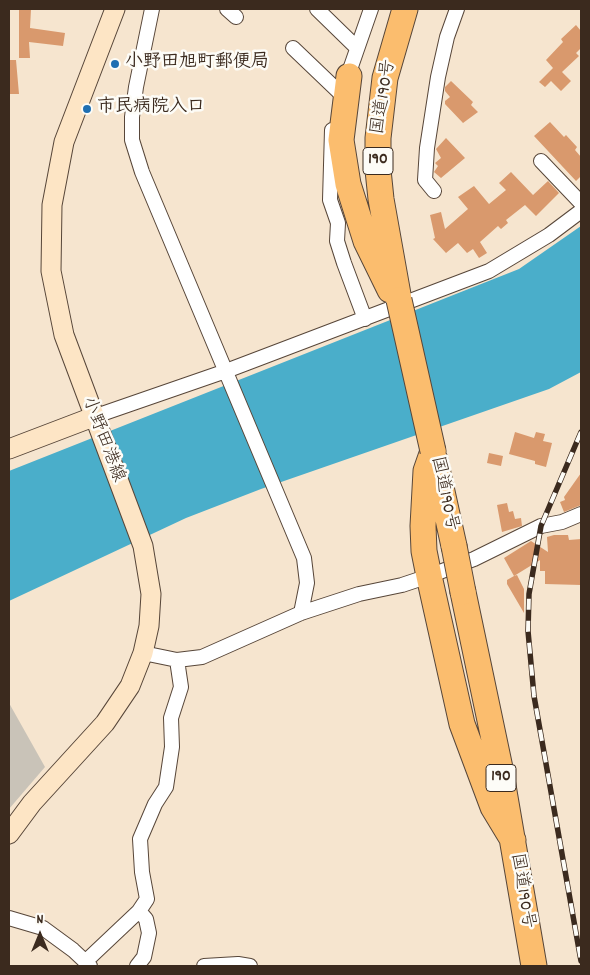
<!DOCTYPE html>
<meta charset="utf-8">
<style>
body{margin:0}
#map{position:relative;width:590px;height:975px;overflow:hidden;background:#f6e5cf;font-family:Dekko,sans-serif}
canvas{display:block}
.frame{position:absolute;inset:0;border:10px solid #3b2a1e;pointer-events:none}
.north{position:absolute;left:15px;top:910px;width:50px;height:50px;-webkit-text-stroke:4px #fdfcf7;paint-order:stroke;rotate:0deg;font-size:14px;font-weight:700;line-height:20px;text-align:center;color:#3b2a1e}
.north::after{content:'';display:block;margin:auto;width:18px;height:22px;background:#3b2a1e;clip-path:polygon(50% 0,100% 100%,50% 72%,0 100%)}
</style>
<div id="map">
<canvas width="590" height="975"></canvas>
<div class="frame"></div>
<div class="north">N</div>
</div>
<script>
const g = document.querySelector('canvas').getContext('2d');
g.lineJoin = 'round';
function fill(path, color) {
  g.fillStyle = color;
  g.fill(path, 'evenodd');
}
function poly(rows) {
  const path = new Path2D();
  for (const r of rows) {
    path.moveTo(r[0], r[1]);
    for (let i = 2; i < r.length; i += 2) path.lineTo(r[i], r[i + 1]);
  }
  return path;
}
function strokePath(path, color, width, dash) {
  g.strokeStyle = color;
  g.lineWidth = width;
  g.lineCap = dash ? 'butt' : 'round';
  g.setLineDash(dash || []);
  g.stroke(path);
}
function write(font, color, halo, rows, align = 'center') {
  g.font = font + ' Dekko,"Klee One",sans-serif';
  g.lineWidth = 5;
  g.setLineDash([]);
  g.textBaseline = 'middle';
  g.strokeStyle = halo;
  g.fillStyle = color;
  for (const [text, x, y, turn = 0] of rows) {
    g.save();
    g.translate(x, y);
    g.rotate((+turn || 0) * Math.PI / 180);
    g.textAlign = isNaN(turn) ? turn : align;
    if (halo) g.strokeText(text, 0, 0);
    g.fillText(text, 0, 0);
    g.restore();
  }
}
fill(poly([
 [9,703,45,767,9,809]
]), '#c9c3b8');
fill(poly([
 [581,226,581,372,549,389,261,489,186,518,9,601,9,471,519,269]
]), '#4aaeca');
fill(poly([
 [19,9,31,9,30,28,65,33,63,46,29,42,30,58,19,58],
 [576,25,581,31,581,48,576,53,579,56,562,72,571,81,561,91,551,81,545,87,539,82,553,68,546,60,563,42,561,39],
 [9,60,16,60,19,94,9,94],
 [451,81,473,102,471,105,478,112,463,123,445,104,445,101,450,97,445,91,445,87],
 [550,122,564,137,566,135,577,147,575,150,581,157,581,176,576,181,534,136],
 [446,138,465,158,441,178,434,172,438,166,435,163,441,158,436,149],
 [511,172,533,195,548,181,559,193,536,216,525,205,506,220,508,223,501,229,498,226,480,242,487,253,479,258,473,249,467,253,458,243,446,253,433,239,435,238,430,215,441,212,445,229,468,209,458,197,474,186,489,204,506,190,499,183],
 [515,432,534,438,536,432,545,434,543,441,552,443,546,467,535,464,535,461,509,454],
 [489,453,503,456,501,466,487,463],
 [581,473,581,505,564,512,560,502,565,500,564,497],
 [507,503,509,512,513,511,515,519,521,518,522,526,502,532,497,505],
 [554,535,568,535,569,540,581,539,581,585,545,584,545,571,540,571,540,560,514,576,517,575,524,589,524,613,507,584,507,580,514,576,504,558,531,541,548,552,547,537]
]), '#d9996d');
const street = poly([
 [152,9,136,87,132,117,132,140,142,172,304,558,307,583,301,613],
 [227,9,236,17],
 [317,9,356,47],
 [293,48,339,92],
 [346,81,371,9],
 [332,130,330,200,338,223,337,241,344,263,365,319],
 [541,161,581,203],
 [434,191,425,180,427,148,438,77,447,37,457,9],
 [93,417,226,371,489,271,549,235,581,211],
 [143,653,177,660,202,657,301,613,359,594,402,585,429,576,474,559,541,526,562,522,581,514],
 [9,918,43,928,73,950,90,966],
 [85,962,139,911],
 [137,966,144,957,149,933,146,919,139,911,147,899,142,872,140,839,155,804,166,787,172,747,171,718,181,687,177,660],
 [204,966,238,964,250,966]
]);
const secondary = poly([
 [9,449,93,417],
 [9,834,32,803,105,723,130,686,143,653,149,626,151,594,143,546,64,335,51,271,52,205,64,142,115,9]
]);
const highway = poly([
 [349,76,341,140,348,184,366,241,390,290],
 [399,300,381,199,378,170,378,138,385,78,405,9],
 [433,451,426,471,423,526,424,551,429,576,462,724,493,807,513,840],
 [435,460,454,546],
 [463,592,500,768,534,966]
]);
strokePath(street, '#574639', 16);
strokePath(secondary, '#574639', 21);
strokePath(highway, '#574639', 27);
strokePath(street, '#fff', 14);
strokePath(secondary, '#fde5c5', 19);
strokePath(highway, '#fbbd6e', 25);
const rail = poly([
 [581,432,541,526,529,594,528,631,534,696,581,961]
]);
strokePath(rail, '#3b2a1e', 5.5);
strokePath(rail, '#fdfcf7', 4, [11]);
const highwayBridge = poly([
 [399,300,433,451],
 [454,546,463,592]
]);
strokePath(highwayBridge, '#574639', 27, []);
strokePath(highwayBridge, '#fbbd6e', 25);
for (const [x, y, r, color] of [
 [115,64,5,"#1f6fb2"],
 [87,109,5,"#1f6fb2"]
]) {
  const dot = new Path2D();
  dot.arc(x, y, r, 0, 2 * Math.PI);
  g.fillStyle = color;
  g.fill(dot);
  strokePath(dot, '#fdfcf7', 2);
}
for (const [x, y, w] of [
 [378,161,30],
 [501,778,30]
]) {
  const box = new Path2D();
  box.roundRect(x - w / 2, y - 13.5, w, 27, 4);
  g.fillStyle = '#fdfcf7';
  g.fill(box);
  strokePath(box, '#3b2a1e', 1);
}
write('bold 16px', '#3b2a1e', null, [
 ["190",378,161],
 ["190",501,778]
]);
write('bold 18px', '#3b2a1e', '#fdfcf7', [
 ["小野田旭町郵便局",125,64],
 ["市民病院入口",97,109]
], 'left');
write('18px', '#3b2a1e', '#fdfcf7', [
 ["国道190号",385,97,-81],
 ["小野田港線",102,440,69],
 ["国道190号",443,494,78],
 ["国道190号",521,891,81]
]);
</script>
